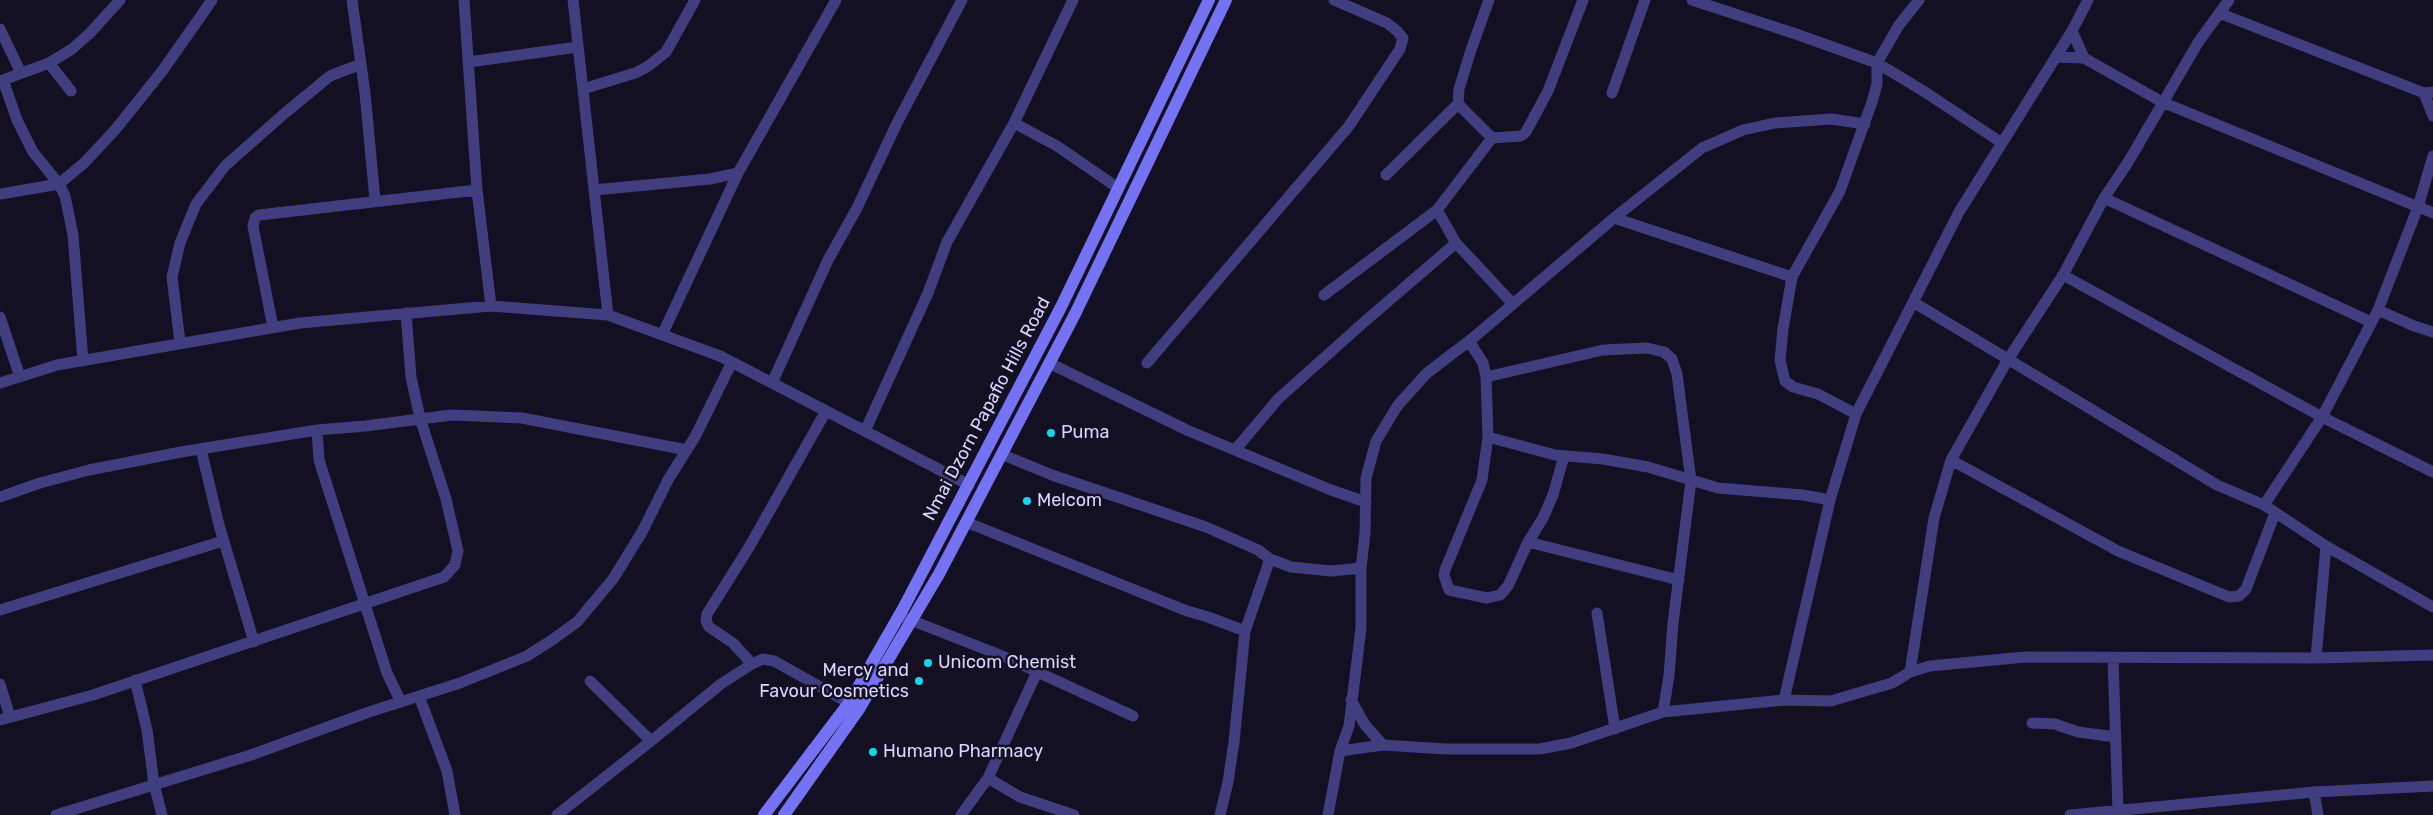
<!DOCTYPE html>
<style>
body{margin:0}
canvas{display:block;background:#131023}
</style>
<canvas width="2433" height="815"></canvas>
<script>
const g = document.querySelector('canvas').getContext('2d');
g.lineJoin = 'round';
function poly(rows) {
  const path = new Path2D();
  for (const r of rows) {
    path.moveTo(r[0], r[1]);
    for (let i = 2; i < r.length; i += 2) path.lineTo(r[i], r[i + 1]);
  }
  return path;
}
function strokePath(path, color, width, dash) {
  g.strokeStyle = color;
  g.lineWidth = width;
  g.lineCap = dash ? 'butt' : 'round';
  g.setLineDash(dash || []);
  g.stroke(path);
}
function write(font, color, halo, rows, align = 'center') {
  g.font = font + ' Rubik,sans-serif';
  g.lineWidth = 5;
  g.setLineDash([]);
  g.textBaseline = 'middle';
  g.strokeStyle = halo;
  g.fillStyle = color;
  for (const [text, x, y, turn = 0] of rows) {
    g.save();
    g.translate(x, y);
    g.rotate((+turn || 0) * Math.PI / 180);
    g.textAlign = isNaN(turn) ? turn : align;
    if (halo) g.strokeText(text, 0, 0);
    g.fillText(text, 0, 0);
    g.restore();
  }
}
strokePath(poly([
 [352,0,365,93,375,200],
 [464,0,477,190,491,306],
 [573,0,608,315],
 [1489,0,1471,50,1459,89,1458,104,1492,138,1521,136,1526,132,1548,91,1583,0],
 [1692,0,1796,34,1877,63,1925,92,2002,143],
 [2219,13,2424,93,2433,92],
 [0,29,21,73],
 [2072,31,2084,58],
 [2056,57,2084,58,2162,102,2433,213],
 [469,62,578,47],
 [49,63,71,91],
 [3,80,17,120,33,152,59,184,65,196,73,235,83,361],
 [0,81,49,63,72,49,90,33,120,0],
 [583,89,635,73,647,67,666,52,695,0],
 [1612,93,1645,0],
 [2424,93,2433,116],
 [1014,123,1057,146,1118,188],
 [1386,175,1458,104],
 [594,190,710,179,738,173,836,0],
 [0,194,59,184,84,163,115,130,163,70,212,0],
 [2104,198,2371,322],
 [1437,210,1456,243,1513,304],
 [1614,218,1792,277],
 [2063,275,2322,417,2433,472],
 [1324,295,1437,210,1492,138],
 [1913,302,2217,485,2264,505,2326,546,2433,607],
 [2378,310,2414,326,2433,332],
 [0,317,20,377],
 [273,327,253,226,255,218,259,215,477,190],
 [662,335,738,173],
 [1469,341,1483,363,1486,377,1488,437,1482,480,1445,570,1444,575,1449,590,1487,598,1500,595,1508,586,1528,542,1543,518,1553,495,1564,456],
 [180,342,172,277,180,243,196,204,225,166,285,113,330,76,361,64],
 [1049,363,1189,431,1331,490,1366,502],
 [1147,363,1349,126,1400,49,1403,38,1396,30,1387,23,1334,0],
 [1486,377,1603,350,1647,348,1664,352,1672,359,1677,374,1691,481,1673,623,1669,676,1663,712],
 [0,383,57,365,300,323,491,306,608,315,720,356,969,485],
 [772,383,828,260,857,208,897,123,962,0],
 [1856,414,1818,394,1793,387,1785,381,1780,360,1783,329,1792,277,1840,191,1872,102,1877,84,1877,63,1899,25,1919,0],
 [317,430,319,460,325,479,387,673,401,702],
 [865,431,928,293,947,242,1014,123,1073,0],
 [1488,437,1555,455,1603,459,1648,467,1718,488,1803,495,1830,500],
 [201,449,219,525,254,642],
 [1235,450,1278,399,1363,323,1456,243],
 [1001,454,1052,475,1206,527,1258,550,1270,559,1291,567,1331,571,1361,568],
 [1951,460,2118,551,2229,597,2239,596,2246,589,2275,513],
 [0,497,40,483,89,470,181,452,317,430,365,426,452,415,522,418,687,450],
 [2264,505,2322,417,2378,310,2418,207,2433,156],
 [966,522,1187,611,1208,617,1245,631],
 [1528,542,1679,580],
 [0,610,223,541],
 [1597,613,1615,729],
 [903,617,1005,657,1133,716],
 [2113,658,2118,810],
 [2316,658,2326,546],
 [752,664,733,643,709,627,706,621,707,614,748,549,826,411],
 [1910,672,1934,518,1951,460,2007,361,2063,275,2104,198,2127,164,2199,41,2229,0],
 [135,680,147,730,154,784,162,815],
 [590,681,651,741,721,684,752,664,763,659,774,661,849,703],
 [0,684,10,717],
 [419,696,447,771,455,815],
 [1351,700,1365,725,1383,745],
 [1784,700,1830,500,1856,414,1959,212,2072,31,2088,0],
 [0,720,93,695,444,577,455,565,458,551,446,499,420,418,411,377,406,313],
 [2032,723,2055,724,2078,732,2116,737],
 [1340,751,1383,745,1445,749,1540,749,1571,743,1663,712,1784,700,1831,701,1892,683,1910,672,1930,666,2025,657,2316,658,2433,655],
 [988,778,1020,797,1074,815],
 [2314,792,2318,815],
 [56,815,251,755,369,712,460,683,527,656,552,640,577,622,613,579,642,532,669,478,695,437,732,362],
 [557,815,651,741],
 [961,815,988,778,1037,672],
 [1220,815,1228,782,1234,742,1245,631,1270,559],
 [1328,815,1340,751,1349,726,1361,628,1361,568,1365,533,1366,478,1376,441,1398,405,1427,373,1473,338,1614,218,1702,148,1743,130,1775,123,1831,119,1865,124],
 [2070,815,2314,792,2433,786]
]), '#403e7e', 11);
strokePath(poly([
 [764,815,849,703,904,607,1061,307,1209,0],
 [784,815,859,709,939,574,1075,314,1226,0]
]), '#7573f4', 12);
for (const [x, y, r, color] of [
 [1051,433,5,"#12d7eb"],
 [1027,501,5,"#12d7eb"],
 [928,663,5,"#12d7eb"],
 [919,681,5,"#12d7eb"],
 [873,752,5,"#12d7eb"]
]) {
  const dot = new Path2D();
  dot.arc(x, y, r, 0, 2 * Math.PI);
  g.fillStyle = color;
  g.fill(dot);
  strokePath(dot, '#131023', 2);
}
write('18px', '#d9d5fc', '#131023', [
 ["Nmai Dzorn Papafio Hills Road",987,409,-62]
]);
write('18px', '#d9d5fc', '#131023', [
 ["Puma",1061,433],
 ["Melcom",1037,501],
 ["Unicom Chemist",938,663],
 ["Mercy and",909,671,"right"],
 ["Favour Cosmetics",909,692,"right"],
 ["Humano Pharmacy",883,752]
], 'left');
</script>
